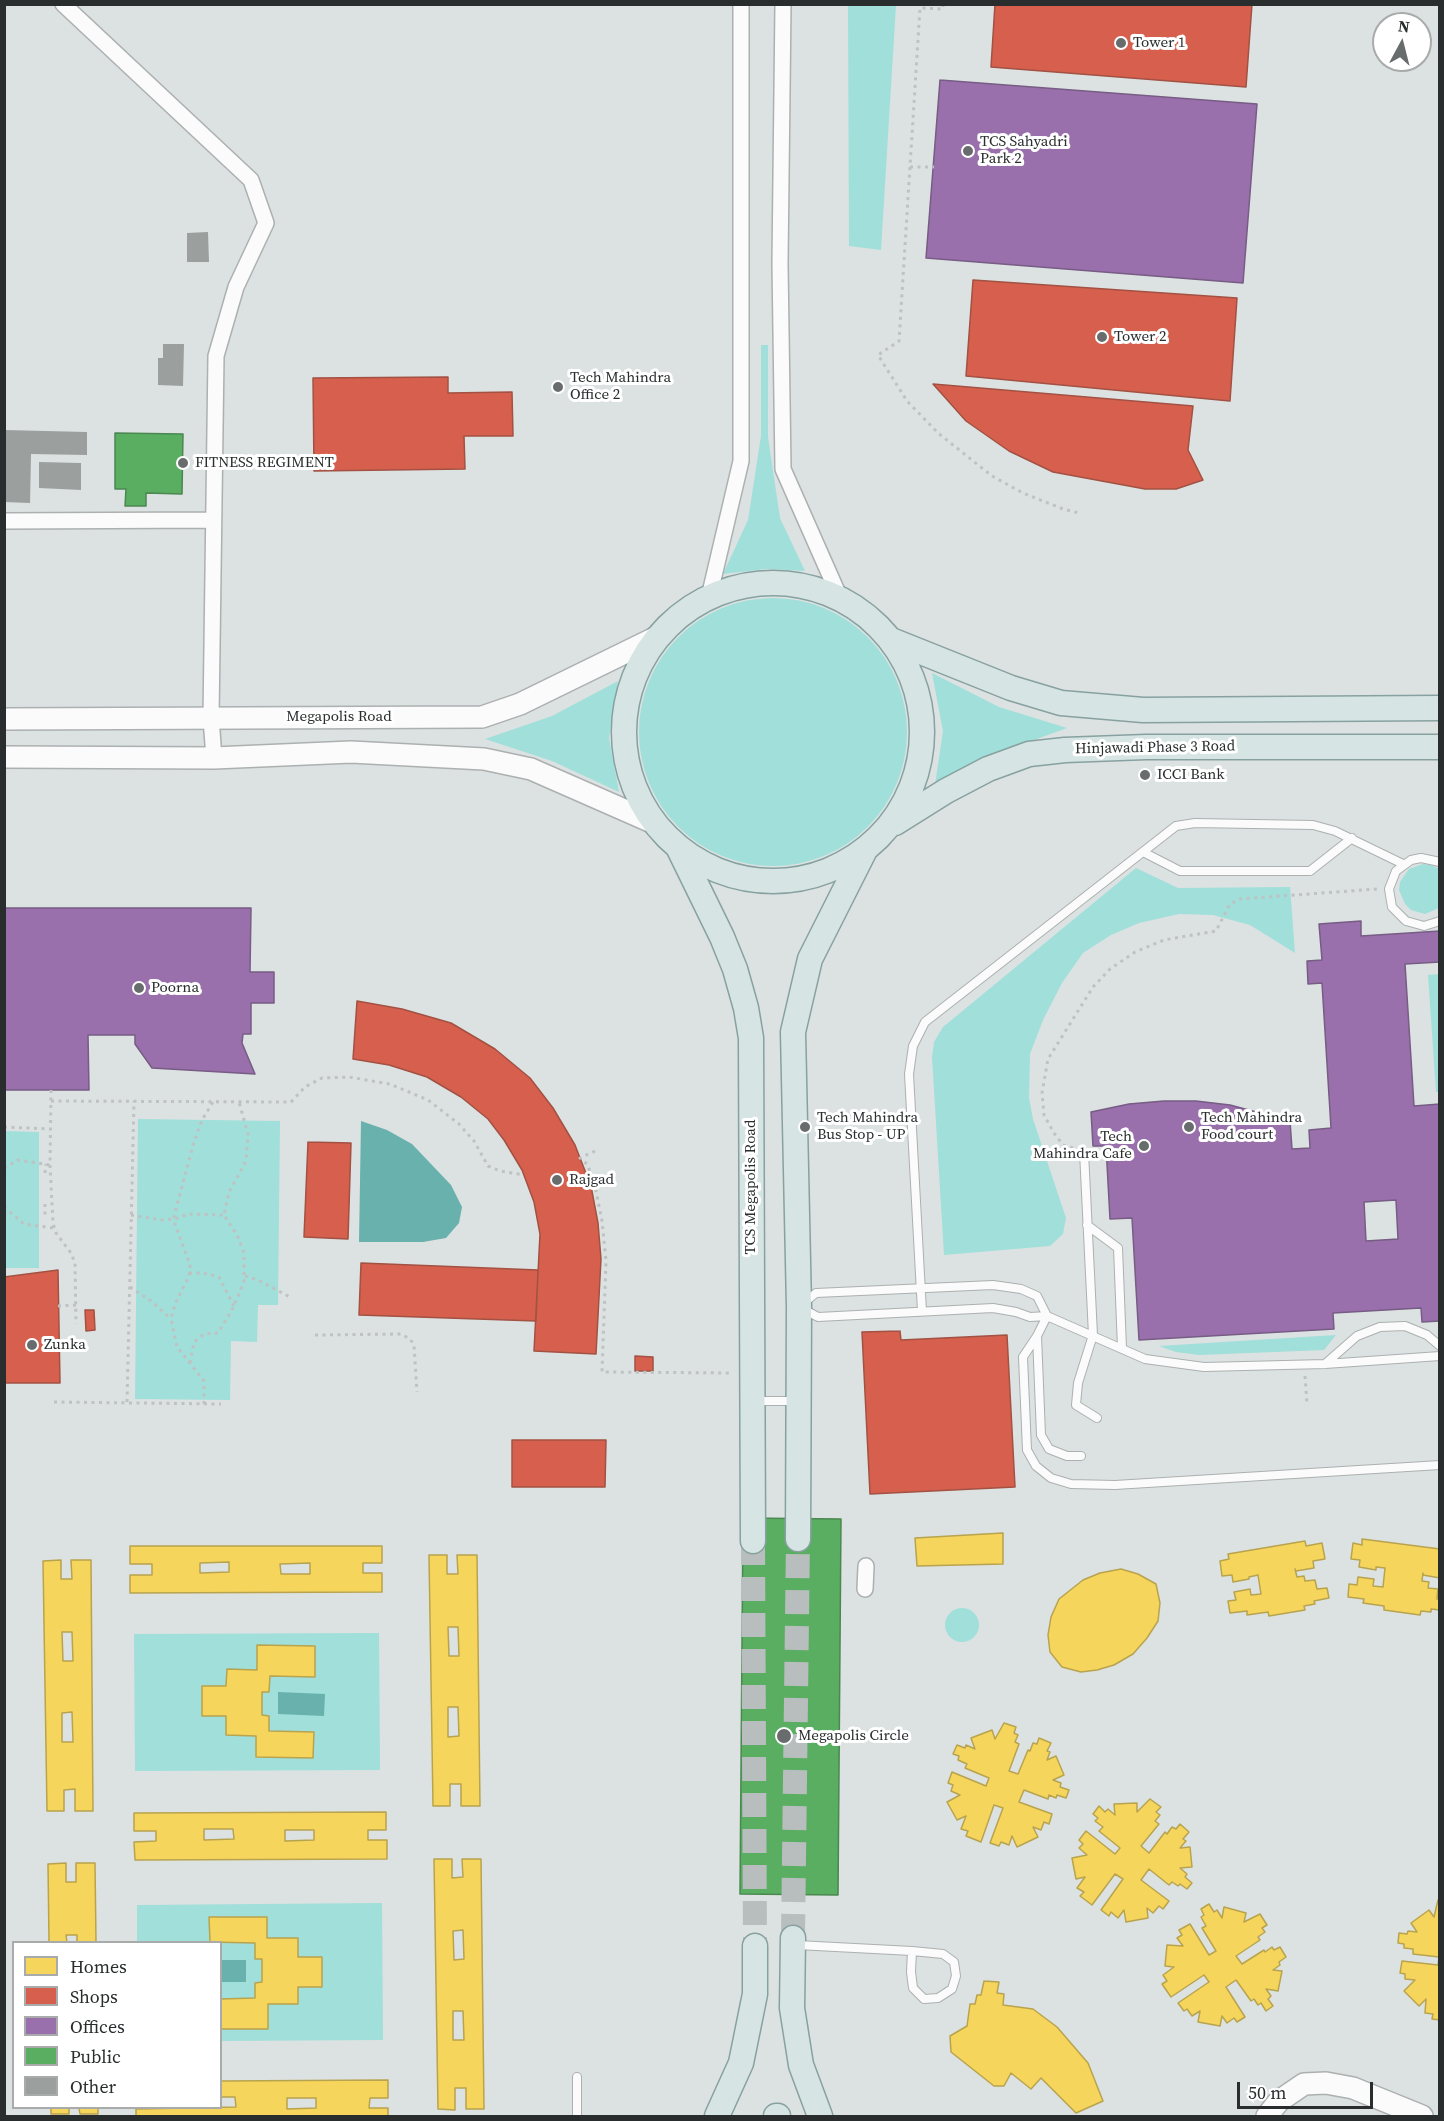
<!DOCTYPE html>
<style>
body{margin:0}
#map{position:relative;width:1444px;height:2121px;overflow:hidden;background:#dce2e1;font-family:"Source Serif 4",serif}
canvas{display:block}
.frame{position:absolute;inset:0;border:6px solid #292d2d;pointer-events:none}
.legend{position:absolute;left:12px;top:1941px;width:210px;height:168px;box-sizing:border-box;background:#fff;border:2px solid #a9abab;margin:0;padding:8px 10px;list-style:none;font-size:18px;color:#292d2d}
.legend li{display:flex;align-items:center;gap:12px;height:30px}
.legend b{width:30px;border:2px solid #a9abab}
.north{position:absolute;left:1372px;top:12px;width:60px;height:60px;box-sizing:border-box;background:#fff;border:2px solid #a9abab;border-radius:50%;rotate:7deg;font-size:16px;font-weight:700;line-height:24px;text-align:center;color:#292d2d}
.north::after{content:'';display:block;margin:auto;width:21px;height:27px;background:#686c6c;clip-path:polygon(50% 0,100% 100%,50% 72%,0 100%)}
.scale{position:absolute;left:1237px;top:2082px;width:136px;height:27px;box-sizing:border-box;border:3px solid #292d2d;border-top:0;padding-left:8px;font-size:18px;line-height:21px;white-space:nowrap;color:#292d2d;-webkit-text-stroke:4px #fff;paint-order:stroke}
</style>
<div id="map">
<canvas width="1444" height="2121"></canvas>
<div class="frame"></div>
<ul class="legend">
<li><b style="height:16px;background:#f6d55c"></b>Homes</li>
<li><b style="height:16px;background:#d6604d"></b>Shops</li>
<li><b style="height:16px;background:#9970ab"></b>Offices</li>
<li><b style="height:16px;background:#5aae61"></b>Public</li>
<li><b style="height:16px;background:#9b9f9e"></b>Other</li>
</ul>
<div class="north">N</div>
<div class="scale">50 m</div>
</div>
<script>
const g = document.querySelector('canvas').getContext('2d');
g.lineJoin = 'round';
function fill(path, color) {
  g.fillStyle = color;
  g.fill(path, 'evenodd');
}
function poly(rows) {
  const path = new Path2D();
  for (const r of rows) {
    if (r.length === 3) {
      path.moveTo(r[0] + r[2], r[1]);
      path.arc(r[0], r[1], r[2], 0, 2 * Math.PI);
      continue;
    }
    path.moveTo(r[0], r[1]);
    for (let i = 2; i < r.length; i += 2) path.lineTo(r[i], r[i + 1]);
  }
  return path;
}
function strokePath(path, color, width, dash) {
  g.strokeStyle = color;
  g.lineWidth = width;
  g.lineCap = dash ? 'butt' : 'round';
  g.setLineDash(dash || []);
  g.stroke(path);
}
function write(font, color, halo, rows, align = 'center') {
  g.font = font + ' "Source Serif 4",serif';
  g.lineWidth = 6;
  g.setLineDash([]);
  g.textBaseline = 'middle';
  g.strokeStyle = halo;
  g.fillStyle = color;
  for (const [text, x, y, turn = 0] of rows) {
    g.save();
    g.translate(x, y);
    g.rotate((+turn || 0) * Math.PI / 180);
    g.textAlign = isNaN(turn) ? turn : align;
    if (halo) g.strokeText(text, 0, 0);
    g.fillText(text, 0, 0);
    g.restore();
  }
}
fill(poly([
 [848,5,896,5,881,250,849,246],
 [761,345,768,345,768,437,780,518,805,571,766,569,723,574,748,520,761,436],
 [773,732,134],
 [932,673,999,707,1067,728,1001,752,935,785,943,731],
 [618,681,609,738,619,792,552,761,485,739,552,716],
 [1423,864,1431,865,1440,869,1439,908,1425,914,1411,910,1405,904,1399,890,1400,882,1409,869],
 [1136,868,1178,888,1290,887,1295,953,1250,925,1213,915,1179,914,1139,923,1111,935,1083,953,1062,983,1043,1020,1030,1054,1029,1098,1033,1119,1066,1218,1063,1234,1050,1246,944,1255,932,1057,934,1042,943,1027],
 [1439,974,1440,1092,1436,1092,1428,975],
 [138,1119,280,1121,278,1305,258,1305,257,1342,231,1341,230,1400,135,1399],
 [5,1131,39,1132,39,1268,5,1268],
 [1336,1335,1324,1350,1199,1355,1176,1352,1159,1346],
 [962,1625,17],
 [379,1633,380,1770,135,1771,134,1634],
 [382,1903,383,2040,221,2041,220,1942,137,1942,137,1905]
]), '#a0dfda');
fill(poly([
 [361,1121,387,1130,412,1144,451,1185,462,1207,459,1223,446,1238,423,1242,359,1242],
 [278,1692,325,1694,324,1716,278,1714],
 [221,1960,246,1960,246,1982,221,1982]
]), '#68b1ad');
const homes = poly([
 [1003,1533,1003,1564,917,1566,915,1538,1003,1533],
 [1362,1539,1440,1549,1440,1578,1423,1575,1423,1573,1422,1581,1429,1582,1428,1588,1438,1589,1437,1599,1440,1599,1440,1610,1431,1609,1431,1612,1421,1611,1420,1615,1384,1610,1384,1606,1363,1603,1364,1599,1348,1597,1349,1584,1357,1585,1358,1577,1374,1579,1373,1586,1383,1587,1385,1568,1376,1567,1376,1570,1359,1567,1360,1560,1351,1559,1353,1543,1362,1545,1362,1539],
 [1305,1541,1306,1546,1322,1543,1325,1559,1313,1561,1314,1568,1296,1571,1295,1569,1297,1577,1304,1576,1305,1581,1315,1580,1317,1589,1327,1588,1329,1598,1314,1601,1315,1604,1304,1606,1305,1610,1269,1616,1268,1612,1247,1615,1247,1611,1230,1613,1228,1601,1236,1600,1234,1592,1250,1589,1251,1595,1261,1594,1258,1575,1249,1577,1249,1579,1233,1582,1232,1575,1222,1576,1220,1561,1229,1559,1228,1554,1305,1541],
 [130,1546,382,1546,382,1563,363,1563,363,1573,382,1573,382,1592,130,1593,130,1575,152,1575,152,1564,130,1564,130,1546],
 [229,1562,229,1572,200,1573,200,1563,229,1562],
 [310,1563,310,1574,281,1574,280,1564,310,1563],
 [429,1555,447,1555,447,1574,458,1574,457,1555,477,1555,480,1806,461,1806,461,1784,450,1784,450,1806,433,1806,429,1555],
 [448,1627,458,1627,459,1656,449,1656,448,1627],
 [448,1707,458,1707,459,1736,448,1737,448,1707],
 [61,1560,61,1579,72,1579,71,1560,91,1560,93,1811,75,1811,75,1789,64,1790,64,1811,47,1811,43,1561,61,1560],
 [62,1632,72,1632,73,1661,63,1661,62,1632],
 [72,1712,73,1742,62,1742,62,1713,72,1712],
 [1121,1569,1138,1574,1156,1584,1160,1603,1158,1621,1147,1638,1133,1654,1114,1665,1097,1670,1081,1672,1062,1667,1050,1652,1048,1635,1051,1617,1059,1599,1083,1580,1100,1573,1121,1569],
 [257,1645,315,1646,315,1677,270,1676,269,1692,262,1692,262,1715,269,1716,269,1731,314,1732,313,1758,256,1757,256,1736,226,1735,226,1716,202,1716,202,1686,226,1686,227,1669,257,1670,257,1645],
 [1004,1723,1016,1727,1014,1733,1018,1735,1015,1742,1019,1744,1009,1771,1018,1774,1028,1750,1030,1751,1033,1743,1037,1744,1039,1738,1051,1743,1047,1751,1050,1752,1047,1760,1056,1756,1064,1775,1053,1780,1061,1783,1060,1787,1069,1790,1066,1798,1057,1795,1056,1798,1049,1795,1048,1799,1024,1790,1019,1802,1052,1814,1049,1824,1044,1822,1041,1830,1033,1827,1038,1837,1017,1847,1012,1836,1009,1845,1001,1842,999,1846,990,1843,1003,1808,994,1805,981,1842,966,1836,968,1831,961,1829,966,1816,957,1820,947,1802,960,1795,951,1791,953,1785,948,1783,952,1772,986,1786,989,1778,965,1768,967,1764,958,1760,959,1756,953,1754,957,1745,965,1748,966,1745,975,1749,971,1738,992,1730,995,1739,1004,1723],
 [1150,1799,1161,1807,1156,1812,1160,1815,1155,1821,1159,1824,1141,1846,1149,1853,1165,1832,1167,1834,1172,1827,1176,1829,1180,1824,1189,1832,1183,1839,1186,1841,1180,1848,1190,1847,1192,1867,1180,1868,1187,1874,1185,1877,1192,1883,1187,1889,1180,1884,1178,1886,1172,1882,1169,1885,1149,1869,1141,1880,1169,1901,1163,1909,1159,1906,1153,1913,1147,1908,1148,1918,1126,1922,1124,1910,1118,1918,1111,1912,1109,1916,1101,1910,1123,1879,1115,1874,1092,1905,1080,1896,1084,1892,1077,1888,1085,1877,1076,1879,1072,1858,1087,1855,1079,1848,1083,1844,1079,1840,1086,1831,1115,1854,1120,1848,1099,1831,1103,1827,1095,1821,1098,1818,1093,1814,1099,1806,1105,1812,1108,1809,1115,1815,1114,1804,1137,1803,1137,1812,1150,1799],
 [386,1812,386,1830,368,1830,368,1840,387,1840,387,1859,135,1860,134,1842,156,1841,156,1831,134,1831,134,1813,386,1812],
 [204,1829,233,1829,234,1839,204,1840,204,1829],
 [285,1830,314,1830,314,1840,285,1841,285,1830],
 [434,1859,452,1859,452,1878,463,1877,462,1859,481,1859,484,2109,466,2109,466,2088,455,2088,455,2110,438,2109,434,1859],
 [463,1930,464,1959,454,1960,453,1931,463,1930],
 [453,2011,463,2011,464,2040,453,2040,453,2011],
 [66,1863,66,1882,76,1882,76,1863,95,1863,96,1942,77,1942,77,1935,66,1935,67,1942,49,1942,48,1864,66,1863],
 [1438,1900,1440,1900,1440,2020,1432,2019,1433,2014,1425,2013,1426,1999,1419,2006,1404,1991,1415,1980,1405,1979,1405,1974,1400,1973,1402,1961,1438,1965,1439,1957,1413,1954,1413,1949,1404,1948,1404,1944,1398,1943,1399,1933,1407,1934,1408,1931,1417,1932,1411,1923,1429,1910,1434,1917,1438,1900],
 [1209,1904,1214,1912,1217,1910,1222,1918,1224,1907,1246,1913,1244,1922,1260,1914,1267,1925,1262,1928,1265,1932,1258,1937,1260,1940,1236,1956,1242,1964,1264,1950,1265,1952,1272,1947,1274,1950,1280,1947,1286,1957,1279,1962,1280,1965,1273,1970,1282,1971,1278,1991,1266,1989,1271,1996,1268,1999,1273,2006,1266,2011,1261,2003,1258,2005,1254,1999,1251,2001,1236,1980,1226,1987,1245,2017,1237,2022,1234,2018,1227,2023,1222,2016,1220,2026,1198,2022,1200,2011,1192,2016,1187,2009,1184,2011,1178,2003,1209,1982,1204,1975,1171,1997,1162,1984,1167,1981,1163,1975,1174,1967,1165,1966,1167,1945,1183,1946,1177,1938,1182,1935,1179,1930,1190,1924,1209,1955,1216,1951,1202,1928,1206,1926,1201,1917,1204,1915,1201,1909,1209,1904],
 [209,1917,267,1917,267,1938,298,1938,298,1957,322,1957,322,1987,298,1987,298,2004,268,2004,268,2029,220,2029,220,1999,255,1998,255,1983,262,1982,262,1959,255,1959,255,1943,210,1942,209,1917],
 [984,1981,999,1982,997,1993,1004,1994,1003,2005,1033,2009,1057,2027,1088,2063,1103,2101,1076,2113,1041,2078,1031,2089,1011,2073,1004,2086,994,2086,951,2052,950,2036,967,2026,970,2004,975,2004,977,1995,981,1995,984,1981],
 [388,2080,388,2098,370,2098,369,2108,388,2108,388,2116,136,2116,136,2109,236,2107,235,2097,220,2097,220,2081,388,2080],
 [287,2098,316,2098,316,2108,287,2109,287,2098],
 [51,2108,69,2108,69,2114,51,2114,51,2108],
 [79,2108,98,2108,98,2114,80,2114,79,2108]
]);
fill(homes, '#f6d55c');
strokePath(homes, '#b8a34e', 1.5);
const shops = poly([
 [995,4,1252,4,1246,87,991,67,995,4],
 [973,280,1237,298,1230,401,966,376,973,280],
 [448,377,448,393,512,392,513,436,464,436,465,469,314,471,313,378,448,377],
 [933,384,1193,406,1188,450,1203,480,1176,489,1145,489,1053,472,1009,451,966,421,933,384],
 [357,1001,402,1009,451,1023,495,1049,530,1078,553,1108,575,1145,580,1158,591,1186,598,1223,601,1259,596,1354,534,1351,540,1234,534,1202,522,1170,504,1140,488,1119,461,1097,427,1077,389,1065,353,1059,357,1001],
 [308,1142,351,1143,348,1239,304,1237,308,1142],
 [361,1263,538,1270,536,1321,359,1315,361,1263],
 [58,1270,60,1383,4,1383,4,1277,58,1270],
 [85,1310,94,1310,95,1330,86,1331,85,1310],
 [900,1331,901,1340,1007,1335,1015,1487,870,1494,862,1332,900,1331],
 [635,1356,653,1357,653,1371,635,1371,635,1356],
 [512,1440,606,1440,605,1487,512,1487,512,1440]
]);
fill(shops, '#d6604d');
strokePath(shops, '#a25143', 1.5);
const offices = poly([
 [940,80,1257,104,1243,283,926,258,940,80],
 [4,908,251,908,250,972,274,972,274,1003,251,1003,251,1034,243,1034,242,1043,255,1074,152,1068,135,1044,135,1035,88,1035,89,1090,4,1090,4,908],
 [1361,921,1361,936,1440,931,1440,962,1405,964,1414,1106,1440,1104,1440,1321,1422,1322,1421,1308,1333,1313,1334,1329,1139,1340,1132,1218,1110,1219,1106,1146,1093,1146,1091,1112,1129,1104,1164,1101,1196,1101,1230,1105,1290,1121,1292,1149,1310,1148,1309,1130,1331,1128,1322,983,1308,984,1307,961,1322,960,1319,924,1361,921],
 [1396,1200,1398,1239,1366,1241,1364,1202,1396,1200]
]);
fill(offices, '#9970ab');
strokePath(offices, '#775c85', 1.5);
const public = poly([
 [115,433,183,434,182,494,146,493,146,506,125,506,126,489,115,489,115,433],
 [743,1518,841,1519,838,1895,740,1894,743,1518]
]);
fill(public, '#5aae61');
strokePath(public, '#4b8751', 1.5);
fill(poly([
 [208,232,209,262,187,262,187,233],
 [163,344,184,344,183,386,158,385,158,358,163,358],
 [4,430,87,432,87,455,31,454,30,503,4,502],
 [39,462,81,463,81,490,39,488]
]), '#9b9f9e');
strokePath(poly([
 [753,1541,755,1946],
 [793,1938,798,1539]
]), '#b8bebd', 24, [24, 12]);
const lane = poly([
 [1143,852,1180,871,1310,871,1352,838],
 [1440,862,1421,858,1411,860,1396,871,1389,889,1392,907,1406,921,1424,926,1440,921],
 [1084,1152,1093,1335,1078,1383,1076,1405,1097,1418],
 [1087,1225,1118,1248,1122,1348],
 [805,1302,816,1293,993,1285,1021,1289,1037,1296,1047,1316],
 [803,1309,818,1317,993,1308,1016,1312,1030,1317,1047,1316,1145,1359,1204,1367,1325,1364,1440,1356],
 [922,1311,909,1074,913,1046,925,1022,1176,826,1195,823,1313,825,1335,831,1403,864],
 [1047,1316,1037,1336,1041,1435,1049,1449,1067,1456,1081,1456],
 [1037,1336,1023,1357,1027,1450,1036,1466,1051,1478,1071,1484,1115,1485,1440,1465],
 [1325,1364,1357,1336,1380,1327,1405,1326,1427,1335,1440,1346],
 [755,1401,797,1401],
 [797,1945,912,1951,943,1954,954,1962,956,1976,952,1989,938,1998,924,1999,913,1988,911,1972,912,1951],
 [577,2077,577,2116]
]);
const street = poly([
 [63,4,251,180,266,223,236,287,216,356,211,718,214,758],
 [783,4,780,263,783,469,840,598],
 [4,521,213,520],
 [709,597,741,461,741,4],
 [865,1589,866,1566]
]);
const secondary = poly([
 [4,719,482,717,520,704,657,637],
 [4,757,214,758,351,752,484,759,531,769,654,823],
 [1267,2116,1279,2101,1304,2084,1326,2083,1353,2088,1422,2116]
]);
const primary = poly([
 [773,732,149],
 [891,640,1011,688,1061,703,1143,710,1440,708],
 [895,823,946,791,988,769,1029,754,1065,750,1146,747,1440,747],
 [678,847,722,937,735,969,746,1008,751,1038,753,1541],
 [798,1539,799,1307,793,1032,810,959,865,850],
 [793,1938,792,2008,801,2065,820,2116],
 [717,2116,741,2063,755,1994,755,1946],
 [776,2116,778,2116]
]);
strokePath(lane, '#acb0b0', 10);
strokePath(street, '#acb0b0', 18);
strokePath(secondary, '#acb0b0', 24);
strokePath(primary, '#87a1a0', 27);
strokePath(poly([
 [943,4,943,9,920,8,899,341,878,355,907,401,938,433,992,476,1023,493,1063,509,1079,513],
 [910,167,934,167],
 [51,1090,50,1165,53,1223,56,1233,71,1253,75,1263,76,1324],
 [51,1101,291,1102,305,1087,322,1078,349,1077,390,1084,428,1100,459,1124,474,1141,488,1166,500,1171,524,1175],
 [4,1127,51,1129],
 [1073,1148,1063,1145,1054,1133,1044,1115,1042,1093,1048,1059,1093,987,1110,969,1135,952,1164,940,1216,931,1230,904,1240,899,1377,889],
 [595,1151,580,1158,587,1164,594,1181,602,1221,606,1261,602,1372,733,1373],
 [4,1168,18,1160,50,1165],
 [45,1173,46,1164],
 [45,1204,45,1215],
 [4,1207,24,1224,53,1228],
 [131,1215,162,1220,175,1219,188,1214,224,1215],
 [189,1273,203,1273,219,1277,234,1306],
 [245,1276,258,1280,290,1297],
 [130,1287,151,1301,171,1319],
 [58,1306,76,1305],
 [315,1335,401,1334,410,1339,414,1345,417,1392],
 [190,1363,194,1342,204,1334,218,1333,233,1308,244,1282,244,1253,237,1235,224,1215,229,1192,246,1161,248,1134,239,1102],
 [1305,1376,1307,1404],
 [54,1402,221,1404],
 [127,1402,134,1101],
 [204,1404,204,1381,177,1347,171,1319,175,1304,189,1276,190,1265,175,1224,174,1216,194,1142,202,1120,213,1102]
]), '#bfc2c2', 3, [3, 4.5]);
strokePath(lane, '#fafbfa', 8);
strokePath(street, '#fafbfa', 15);
strokePath(secondary, '#fafbfa', 21);
strokePath(primary, '#d6e4e3', 24);
for (const [x, y, r, color] of [
 [1121,43,6,"#686c6c"],
 [968,151,6,"#686c6c"],
 [1102,337,6,"#686c6c"],
 [558,387,6,"#686c6c"],
 [183,463,6,"#686c6c"],
 [1145,775,6,"#686c6c"],
 [139,988,6,"#686c6c"],
 [805,1127,6,"#686c6c"],
 [1189,1127,6,"#686c6c"],
 [1144,1146,6,"#686c6c"],
 [557,1180,6,"#686c6c"],
 [32,1345,6,"#686c6c"],
 [784,1736,8,"#686c6c"]
]) {
  const dot = new Path2D();
  dot.arc(x, y, r, 0, 2 * Math.PI);
  g.fillStyle = color;
  g.fill(dot);
  strokePath(dot, '#fff', 2);
}
write('15px', '#292d2d', '#fff', [
 ["Tower 1",1133,43],
 ["TCS Sahyadri",980,142],
 ["Park 2",980,159],
 ["Tower 2",1114,337],
 ["Tech Mahindra",570,378],
 ["Office 2",570,395],
 ["FITNESS REGIMENT",195,463],
 ["ICCI Bank",1157,775],
 ["Poorna",151,988],
 ["Tech Mahindra",817,1118],
 ["Bus Stop - UP",817,1135],
 ["Tech Mahindra",1201,1118],
 ["Food court",1201,1135],
 ["Tech",1132,1137,"right"],
 ["Mahindra Cafe",1132,1154,"right"],
 ["Rajgad",569,1180],
 ["Zunka",44,1345],
 ["Megapolis Circle",798,1736]
], 'left');
write('15px', '#292d2d', '#fff', [
 ["Megapolis Road",339,717],
 ["Hinjawadi Phase 3 Road",1155,748,-1],
 ["TCS Megapolis Road",751,1187,-90]
]);
</script>
